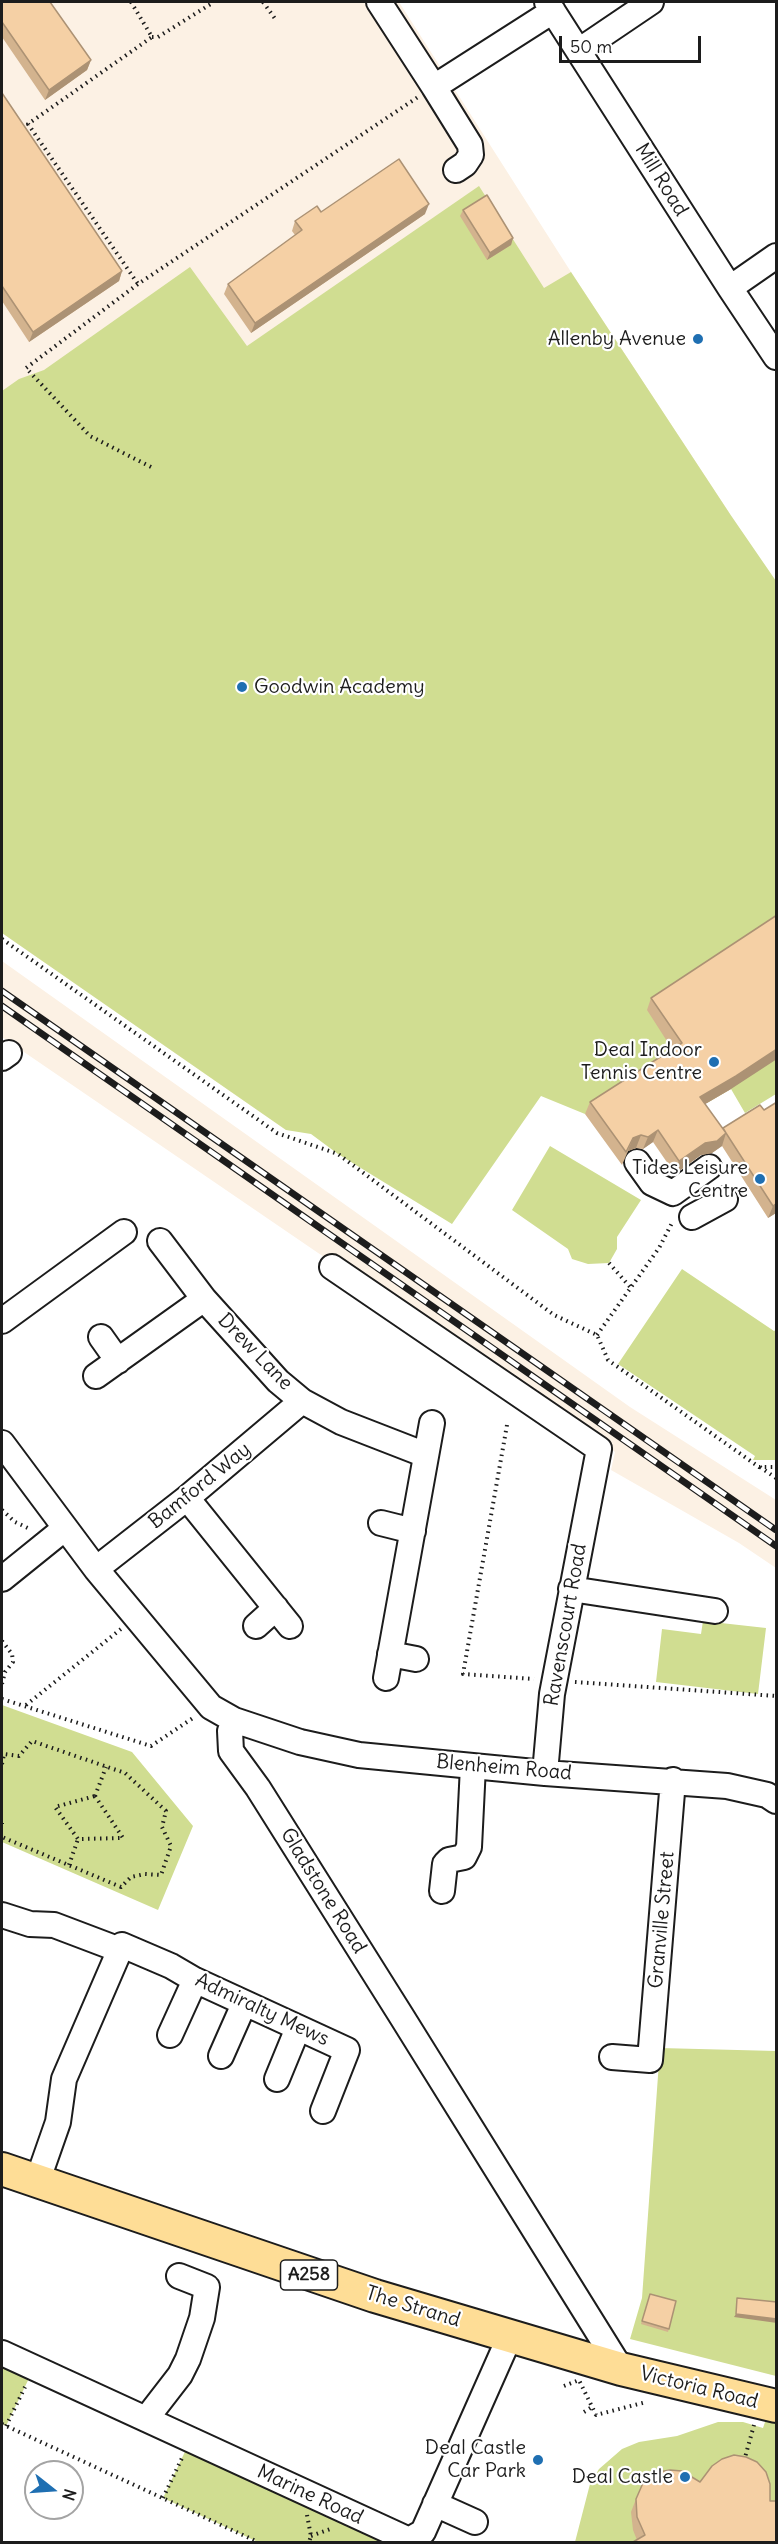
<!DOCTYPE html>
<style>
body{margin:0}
#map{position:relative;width:778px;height:2544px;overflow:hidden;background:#fff;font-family:Delius,sans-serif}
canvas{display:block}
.frame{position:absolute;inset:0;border:3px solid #1c1c1c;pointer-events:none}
.north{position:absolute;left:24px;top:2460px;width:60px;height:60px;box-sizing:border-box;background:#fff;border:2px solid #a4a4a4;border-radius:50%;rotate:107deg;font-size:16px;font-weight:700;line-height:24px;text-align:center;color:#1c1c1c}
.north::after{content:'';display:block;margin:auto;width:21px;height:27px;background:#1f6fb2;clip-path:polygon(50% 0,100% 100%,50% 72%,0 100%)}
.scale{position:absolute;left:559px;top:36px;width:142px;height:27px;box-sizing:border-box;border:3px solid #1c1c1c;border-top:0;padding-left:8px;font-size:18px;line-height:21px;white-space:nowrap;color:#1c1c1c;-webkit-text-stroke:4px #fff;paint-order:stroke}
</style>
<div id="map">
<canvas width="778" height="2544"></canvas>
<div class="frame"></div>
<div class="north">N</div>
<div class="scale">50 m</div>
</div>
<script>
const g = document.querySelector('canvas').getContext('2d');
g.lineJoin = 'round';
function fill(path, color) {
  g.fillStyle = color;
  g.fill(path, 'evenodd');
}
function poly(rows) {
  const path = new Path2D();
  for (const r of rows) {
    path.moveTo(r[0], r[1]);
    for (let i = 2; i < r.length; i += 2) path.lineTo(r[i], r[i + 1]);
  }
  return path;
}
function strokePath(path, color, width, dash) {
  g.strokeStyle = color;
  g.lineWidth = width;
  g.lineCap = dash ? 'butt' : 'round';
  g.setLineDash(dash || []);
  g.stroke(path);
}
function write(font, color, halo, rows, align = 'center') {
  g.font = font + ' Delius,sans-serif';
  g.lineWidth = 4.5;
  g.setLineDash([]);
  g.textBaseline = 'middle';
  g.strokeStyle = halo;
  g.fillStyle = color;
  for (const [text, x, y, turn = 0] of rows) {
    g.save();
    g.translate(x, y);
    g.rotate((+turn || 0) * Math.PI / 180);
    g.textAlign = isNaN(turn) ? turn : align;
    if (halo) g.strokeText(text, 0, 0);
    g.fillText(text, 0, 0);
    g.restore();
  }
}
fill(poly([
 [2,2,399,2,571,272,730,514,286,1130,2,933],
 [2,961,630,1407,776,1500,776,1568,739,1543,611,1470,615,1452,489,1364,324,1257,2,1037]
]), '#fcf1e4');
fill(poly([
 [479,186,544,288,571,272,730,514,776,581,776,1094,745,1113,731,1089,707,1103,677,1056,585,1114,541,1096,452,1224,338,1154,311,1134,286,1130,2,933,2,391,19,379,44,370,190,267,247,346],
 [550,1146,641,1200,617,1237,617,1249,609,1263,588,1264,572,1259,568,1249,512,1210],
 [682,1269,774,1331,776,1330,776,1460,753,1460,755,1456,618,1364],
 [703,1621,766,1628,758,1694,656,1682,662,1629,701,1634],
 [2,1705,132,1752,193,1826,158,1910,2,1842],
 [660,2048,776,2051,776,2376,630,2339,642,2298],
 [2,2353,34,2368,6,2426,2,2424],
 [766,2419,776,2421,776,2542,575,2542,590,2484,599,2469,622,2449,639,2442,677,2436,718,2422,743,2422,763,2428],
 [191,2439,414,2542,258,2542,163,2498]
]), '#d0dd91');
const minor = poly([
 [379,2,434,87,553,11],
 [547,2,730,288,776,357],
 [580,50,651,2],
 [434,87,470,145,471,155,465,164,456,170],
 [730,288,776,256],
 [2,1058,9,1053],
 [637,1162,652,1183,673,1193,709,1167],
 [692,1217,725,1199],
 [160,1241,204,1299,278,1381,302,1401,341,1422,426,1455],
 [332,1267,599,1449,552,1694,545,1773],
 [2,1321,124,1232],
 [101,1337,118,1361],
 [96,1376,204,1299],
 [2,1443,96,1569,211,1707,234,1720,300,1742,359,1755,545,1773,727,1786,767,1795,776,1801],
 [187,1498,290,1626],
 [381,1523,413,1531],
 [96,1569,187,1498,302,1401],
 [2,1579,64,1529],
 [571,1589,715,1611],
 [256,1626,276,1608],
 [390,1654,416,1659],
 [386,1678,432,1423],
 [234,1720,230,1731,231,1751,258,1788,402,2017,621,2369],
 [442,1891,445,1864,449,1860,464,1857,469,1847,473,1766],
 [2,1915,30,1924,54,1925,120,1950],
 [170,2035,195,1980],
 [221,2056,244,2004],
 [612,2057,650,2060,673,1780],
 [277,2079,298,2028],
 [37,2182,58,2122,64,2079,122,1945,171,1966,195,1980,347,2050,323,2111],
 [2,2353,409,2540,423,2532,510,2336],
 [146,2419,180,2375,188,2359,202,2318,207,2287,179,2276],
 [435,2504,475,2522]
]);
const major = poly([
 [2,2169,375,2296,621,2369,776,2406]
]);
strokePath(minor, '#1c1c1c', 28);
strokePath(major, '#1c1c1c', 36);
strokePath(poly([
 [131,2,152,37,28,124,138,284],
 [263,2,276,20],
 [152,37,158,37,214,2],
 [151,467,90,436,26,368,138,284,418,97],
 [2,939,277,1133,338,1154,554,1315,597,1335,608,1360,759,1467,776,1467],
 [609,1263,631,1288],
 [597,1335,659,1248,673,1221],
 [507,1425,463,1674,534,1679],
 [760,1467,776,1478],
 [2,1510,15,1522,30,1529],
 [2,1641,12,1654,13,1662,5,1672,2,1684],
 [575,1682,776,1696],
 [2,1699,151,1746,193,1718],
 [26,1705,121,1629],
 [2,1764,4,1754,19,1756,32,1741,125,1773,166,1811,162,1827,171,1846,161,1875,145,1874,131,1877,121,1887,2,1837],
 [95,1796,123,1838,78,1839,55,1807,95,1796],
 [95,1796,106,1767],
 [2,1823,2,1824],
 [69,1865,78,1839],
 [564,2386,579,2380,596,2415,646,2402],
 [584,2412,592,2407],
 [2,2424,258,2542],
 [6,2426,25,2387],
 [744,2461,754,2425],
 [163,2498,182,2458],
 [307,2515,311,2536,309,2542],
 [311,2536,333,2528]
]), '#1c1c1c', 4, [1.5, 4.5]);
strokePath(minor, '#fff', 24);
strokePath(major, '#fedd96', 32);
const rail = poly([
 [2,991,776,1530],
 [2,1006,776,1546]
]);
strokePath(rail, '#1c1c1c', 7);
strokePath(rail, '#fff', 4.5, [14]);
fill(poly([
 [2,2,91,60,87,70,45,100,2,37],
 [2,93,122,271,119,281,29,342,2,301],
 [463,210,513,238,511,245,487,260,460,216],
 [321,212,425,214,251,333,224,294,228,284,295,235,292,231,295,221],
 [651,998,731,1089,705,1104,723,1129,764,1110,777,1102,777,1214,776,1213,768,1218,722,1146,712,1153,701,1155,675,1174,653,1142,643,1149,636,1148,628,1151,622,1165,585,1114,590,1102,672,1049,647,1010],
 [650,2294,676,2301,668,2332,641,2324],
 [700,2482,770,2501,637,2540,633,2530,631,2512,636,2499]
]), '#d3b38e');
fill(poly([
 [91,60,87,70,45,100,49,90],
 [429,204,425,214,251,333,255,323],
 [513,238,511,245,487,260,490,253],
 [122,271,119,281,29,342,33,332],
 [777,1049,777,1059,731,1089,695,1110,700,1097],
 [658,1130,653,1142,643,1149,648,1137],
 [726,1133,722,1146,712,1153,701,1155,675,1174,679,1161,705,1143],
 [641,1135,636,1148,628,1151,622,1165,633,1138],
 [777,1203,776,1213,768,1218,773,1206],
 [736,2314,777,2319,777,2323,734,2317]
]), '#ac9274');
const building = poly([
 [2,2,50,2,91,60,49,90,2,22,2,2],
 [2,93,122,271,33,332,2,286,2,93],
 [399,159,429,204,255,323,228,284,302,230,295,221,317,206,321,212,399,159],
 [487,195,513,238,490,253,463,210,487,195],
 [777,915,777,1049,736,1076,700,1097,726,1133,723,1128,760,1105,764,1110,777,1102,777,1203,773,1206,726,1133,717,1141,705,1143,679,1161,658,1130,648,1137,641,1135,633,1138,626,1152,590,1102,682,1043,651,998,777,915],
 [650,2294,676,2301,669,2329,642,2321,650,2294],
 [737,2298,777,2302,777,2319,736,2314,737,2298],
 [734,2455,746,2457,757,2462,766,2472,770,2484,770,2501,777,2501,777,2542,633,2542,645,2535,637,2517,636,2499,643,2483,658,2472,670,2470,682,2471,700,2482,712,2466,722,2459,734,2455]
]);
fill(building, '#f5d0a5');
strokePath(building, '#ac9274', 1.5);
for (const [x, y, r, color] of [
 [698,339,6,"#1f6fb2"],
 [242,687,6,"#1f6fb2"],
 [714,1062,6,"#1f6fb2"],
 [760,1179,6,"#1f6fb2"],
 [538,2460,6,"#1f6fb2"],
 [685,2477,6,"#1f6fb2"]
]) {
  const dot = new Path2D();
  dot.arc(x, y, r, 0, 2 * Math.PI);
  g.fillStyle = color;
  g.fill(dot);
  strokePath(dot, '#fff', 2);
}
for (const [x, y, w] of [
 [309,2275,57]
]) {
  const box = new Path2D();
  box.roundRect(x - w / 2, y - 15, w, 30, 4.5);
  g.fillStyle = '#fff';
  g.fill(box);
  strokePath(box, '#1c1c1c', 1.5);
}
write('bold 18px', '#1c1c1c', null, [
 ["A258",309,2275]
]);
write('20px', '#1c1c1c', '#fff', [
 ["Mill Road",661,180,58],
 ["Drew Lane",255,1352,46],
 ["Bamford Way",200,1486,-39],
 ["Ravenscourt Road",566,1625,-80],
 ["Blenheim Road",504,1768,5],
 ["Gladstone Road",323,1891,58],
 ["Granville Street",662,1920,-85],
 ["Admiralty Mews",262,2010,25],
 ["The Strand",413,2307,17],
 ["Victoria Road",699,2388,14],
 ["Marine Road",310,2495,25]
]);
write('20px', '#1c1c1c', '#fff', [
 ["Allenby Avenue",686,339],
 ["Goodwin Academy",254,687,"left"],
 ["Deal Indoor",702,1050],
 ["Tennis Centre",702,1073],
 ["Tides Leisure",748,1168],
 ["Centre",748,1191],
 ["Deal Castle",526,2448],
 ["Car Park",526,2471],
 ["Deal Castle",673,2477]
], 'right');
</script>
